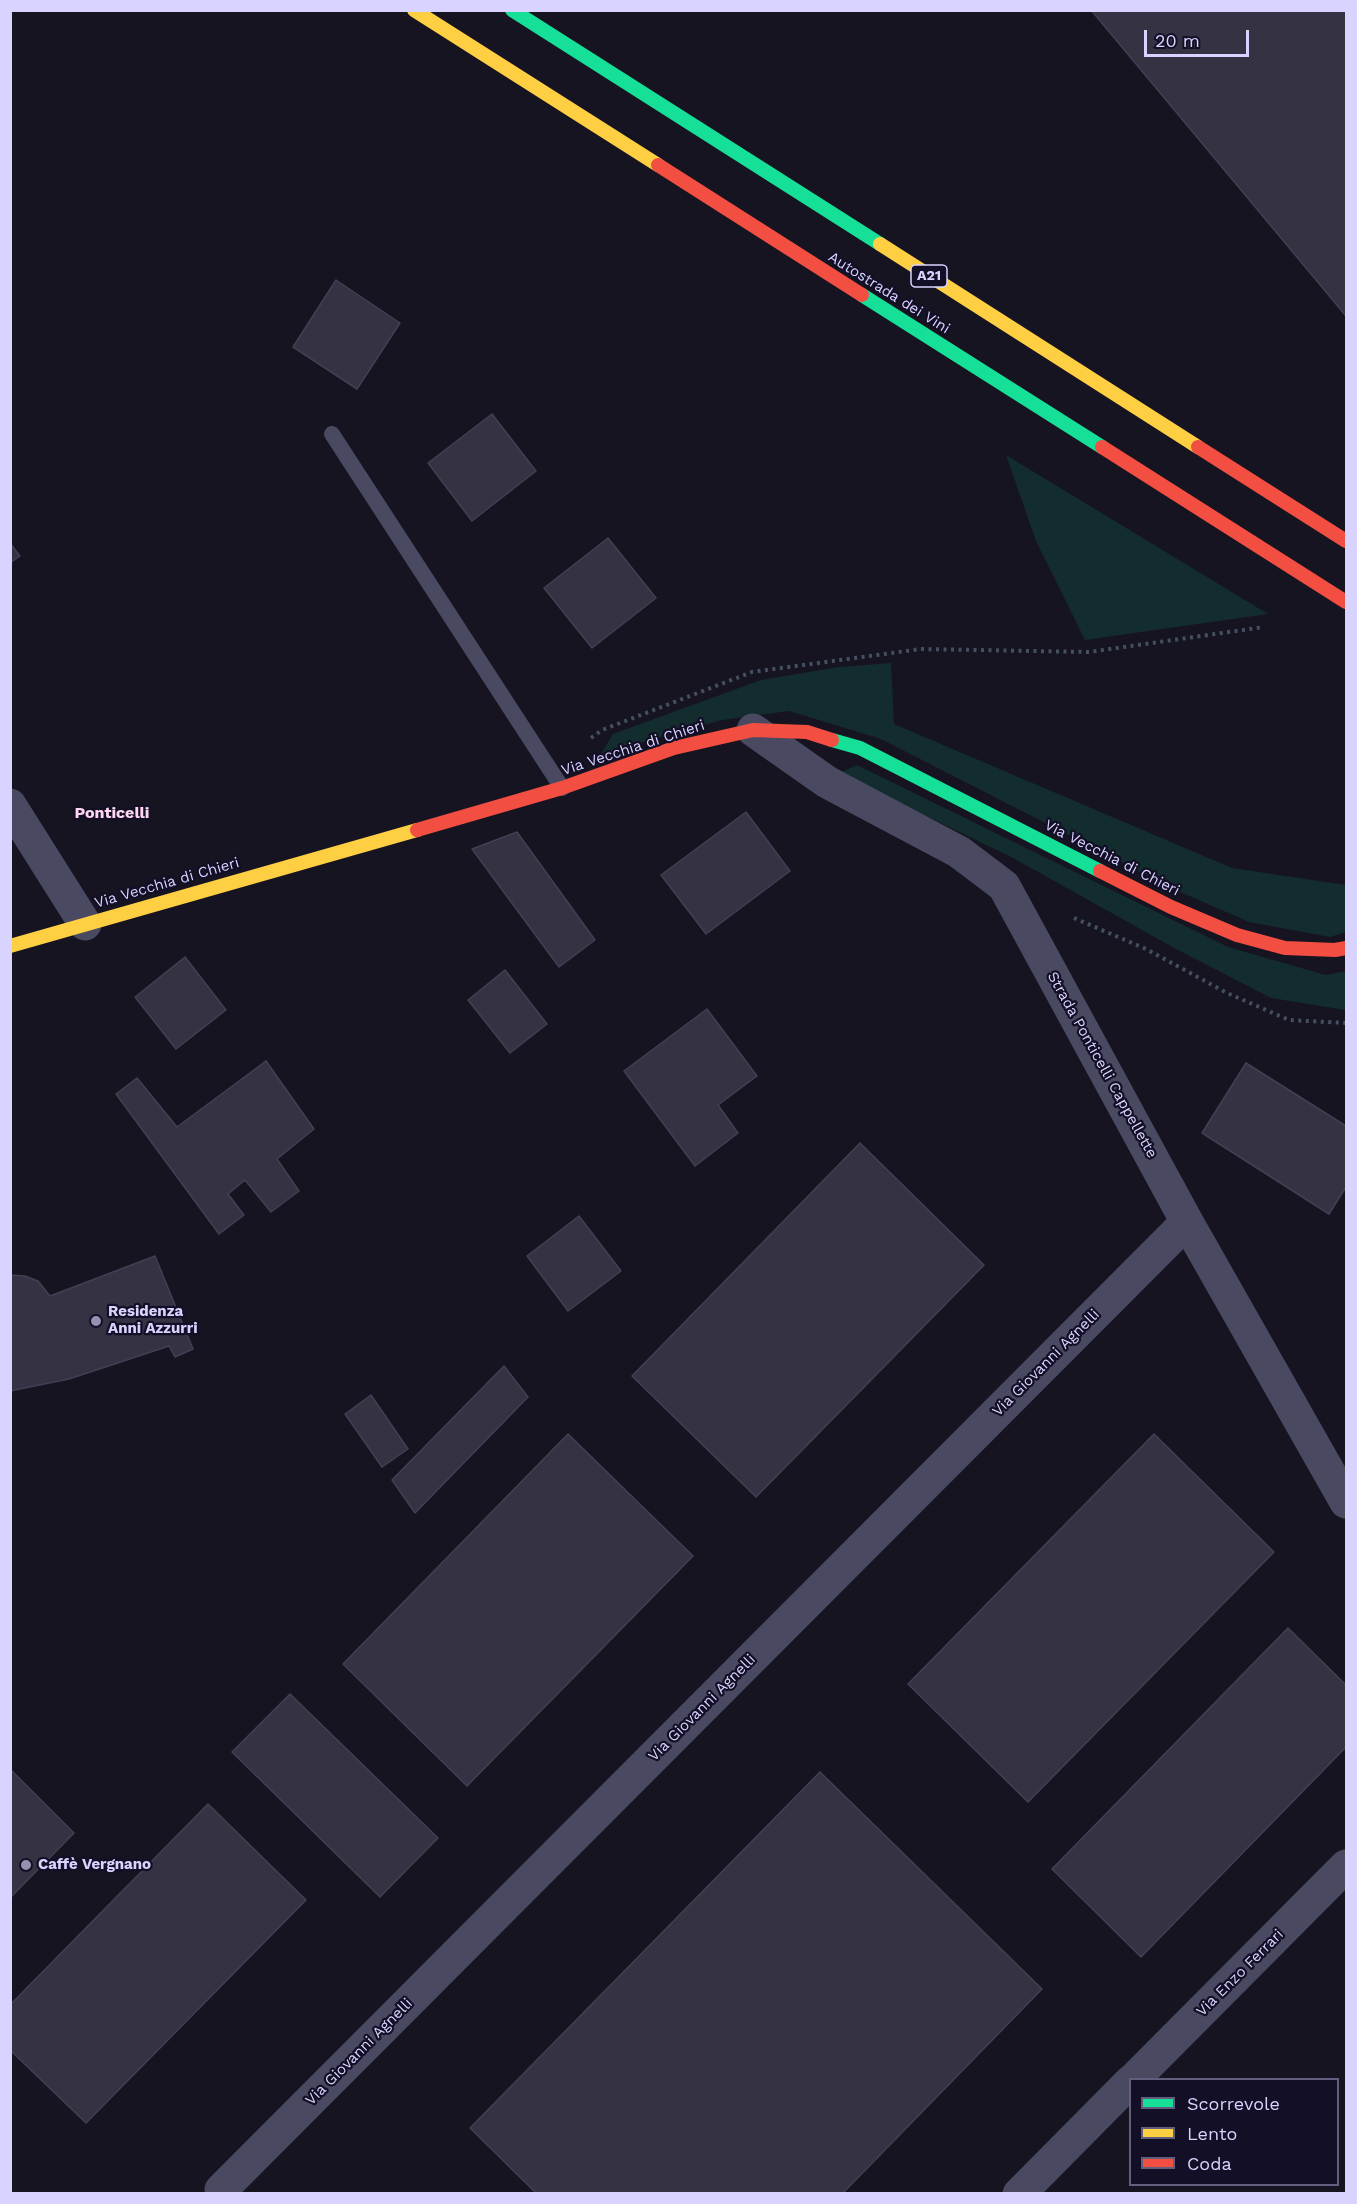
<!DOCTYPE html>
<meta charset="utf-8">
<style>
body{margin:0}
#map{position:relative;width:1357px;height:2204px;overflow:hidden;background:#161421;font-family:"Work Sans",sans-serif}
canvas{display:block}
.frame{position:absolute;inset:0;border:12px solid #d9d4ff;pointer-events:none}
.legend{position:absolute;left:1129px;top:2078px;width:210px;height:108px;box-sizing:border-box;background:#130f26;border:2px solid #625e7d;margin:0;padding:8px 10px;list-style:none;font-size:18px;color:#d9d4ff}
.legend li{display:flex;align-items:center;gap:12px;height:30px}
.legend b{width:30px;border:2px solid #625e7d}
.scale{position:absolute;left:1144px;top:30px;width:105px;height:27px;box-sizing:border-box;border:3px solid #d9d4ff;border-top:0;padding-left:8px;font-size:18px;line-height:21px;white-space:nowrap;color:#d9d4ff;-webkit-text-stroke:4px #130f26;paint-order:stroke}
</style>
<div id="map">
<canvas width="1357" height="2204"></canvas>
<div class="frame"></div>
<ul class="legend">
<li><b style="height:8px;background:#16e098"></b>Scorrevole</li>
<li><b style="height:8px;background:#ffcf43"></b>Lento</li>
<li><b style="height:8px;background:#f24e42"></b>Coda</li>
</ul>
<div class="scale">20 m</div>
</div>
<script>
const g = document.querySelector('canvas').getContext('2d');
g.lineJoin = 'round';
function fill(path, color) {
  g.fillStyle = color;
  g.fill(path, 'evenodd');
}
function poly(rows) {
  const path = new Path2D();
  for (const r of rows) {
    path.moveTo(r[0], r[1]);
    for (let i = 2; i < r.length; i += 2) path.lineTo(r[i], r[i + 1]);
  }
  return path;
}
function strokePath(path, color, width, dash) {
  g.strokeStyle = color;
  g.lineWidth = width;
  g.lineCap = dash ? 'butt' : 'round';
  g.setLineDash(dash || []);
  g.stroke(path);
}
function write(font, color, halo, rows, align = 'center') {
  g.font = font + ' "Work Sans",sans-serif';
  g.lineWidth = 4.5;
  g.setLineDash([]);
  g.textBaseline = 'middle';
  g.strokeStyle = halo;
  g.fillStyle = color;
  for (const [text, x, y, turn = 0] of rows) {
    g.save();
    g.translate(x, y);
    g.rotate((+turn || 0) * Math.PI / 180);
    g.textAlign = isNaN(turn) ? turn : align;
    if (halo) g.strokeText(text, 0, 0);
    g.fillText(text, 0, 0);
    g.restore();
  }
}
fill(poly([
 [1006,455,1268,614,1085,640,1036,541],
 [891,663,894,724,1232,868,1346,885,1346,932,1330,937,1249,922,1178,891,881,739,789,711,722,720,601,754,613,734,761,680,839,667],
 [857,765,1228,947,1326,975,1346,971,1346,1010,1271,998,1176,949,1013,858,883,795,841,772]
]), '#132c2d');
const building = poly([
 [1091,10,1346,10,1346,316,1091,10],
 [336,280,400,323,357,389,293,347,336,280],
 [492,414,536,471,472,521,428,463,492,414],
 [608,538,656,598,592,648,544,588,608,538],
 [10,543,20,556,10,563,10,543],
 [746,812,790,871,706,934,661,875,746,812],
 [517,832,595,940,559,967,472,849,517,832],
 [185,957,226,1010,176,1049,135,997,185,957],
 [505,970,547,1024,510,1053,468,1000,505,970],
 [707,1009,757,1076,718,1105,738,1133,695,1166,624,1071,707,1009],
 [266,1061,314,1129,277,1159,299,1191,271,1212,245,1180,228,1194,244,1215,219,1234,116,1094,137,1078,177,1127,266,1061],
 [1246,1063,1346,1126,1346,1187,1329,1214,1202,1133,1246,1063],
 [860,1143,984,1265,756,1497,632,1376,860,1143],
 [579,1216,621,1271,568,1311,527,1256,579,1216],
 [155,1256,193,1349,175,1357,169,1346,69,1379,10,1391,10,1275,25,1276,38,1281,50,1296,155,1256],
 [504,1366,528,1397,415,1513,392,1480,504,1366],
 [371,1395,408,1449,382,1467,345,1414,371,1395],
 [568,1434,693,1556,467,1786,343,1664,568,1434],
 [1154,1434,1274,1552,1028,1802,908,1684,1154,1434],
 [1288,1628,1346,1685,1346,1747,1141,1957,1052,1869,1288,1628],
 [290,1694,438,1838,380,1897,232,1752,290,1694],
 [10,1769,74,1833,10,1898,10,1769],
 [820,1772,1042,1989,842,2194,537,2194,470,2128,820,1772],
 [208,1804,306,1900,86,2123,10,2050,10,2005,208,1804]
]);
fill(building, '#343243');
strokePath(building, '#433f54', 1.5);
strokePath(poly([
 [591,738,602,730,752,672,921,649,1089,652,1264,627],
 [1074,918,1146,949,1227,993,1289,1020,1346,1023]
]), '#44505f', 4, [3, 4.5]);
strokePath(poly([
 [332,434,562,788]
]), '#4a4962', 16);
strokePath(poly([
 [753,730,827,782,959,852,1004,886,1187,1222,1346,1502],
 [10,805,85,924],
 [1133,2080,1346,1866],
 [225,2194,221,2190,1187,1222],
 [1019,2194,1130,2082]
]), '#4a4962', 33);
strokePath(poly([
 [512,10,880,244],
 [862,295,1102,447],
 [832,740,860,748,1100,871]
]), '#16e098', 14);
strokePath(poly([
 [414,10,658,165],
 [880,244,1198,447],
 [10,946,417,830]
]), '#ffcf43', 14);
strokePath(poly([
 [658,165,862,295],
 [1102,447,1346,602],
 [1198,447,1346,541],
 [417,830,562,788,674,748,753,730,807,732,832,740],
 [1100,871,1171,907,1237,935,1285,948,1335,950,1346,948]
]), '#f24e42', 14);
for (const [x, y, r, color] of [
 [96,1321,6,"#9591b1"],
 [26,1865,6,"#9591b1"]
]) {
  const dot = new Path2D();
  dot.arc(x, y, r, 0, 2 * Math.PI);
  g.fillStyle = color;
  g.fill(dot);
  strokePath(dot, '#130f26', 2);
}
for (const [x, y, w] of [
 [929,276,36]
]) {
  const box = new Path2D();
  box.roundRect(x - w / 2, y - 11, w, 22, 4.5);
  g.fillStyle = '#130f26';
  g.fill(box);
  strokePath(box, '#d9d4ff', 1.5);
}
write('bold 14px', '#d9d4ff', null, [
 ["A21",929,276]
]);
write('15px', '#d9d4ff', '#130f26', [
 ["Autostrada dei Vini",889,293,32],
 ["Via Vecchia di Chieri",633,748,-18],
 ["Via Vecchia di Chieri",1112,858,27],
 ["Via Vecchia di Chieri",167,883,-16],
 ["Strada Ponticelli Cappellette",1102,1065,61],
 ["Via Giovanni Agnelli",1046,1363,-45],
 ["Via Giovanni Agnelli",702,1708,-45],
 ["Via Enzo Ferrari",1240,1973,-45],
 ["Via Giovanni Agnelli",359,2052,-45]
]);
write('bold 15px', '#d9d4ff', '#130f26', [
 ["Residenza",108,1312],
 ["Anni Azzurri",108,1329],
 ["Caffè Vergnano",38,1865]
], 'left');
write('bold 16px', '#ffd6f0', '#130f26', [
 ["Ponticelli",112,813]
]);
</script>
